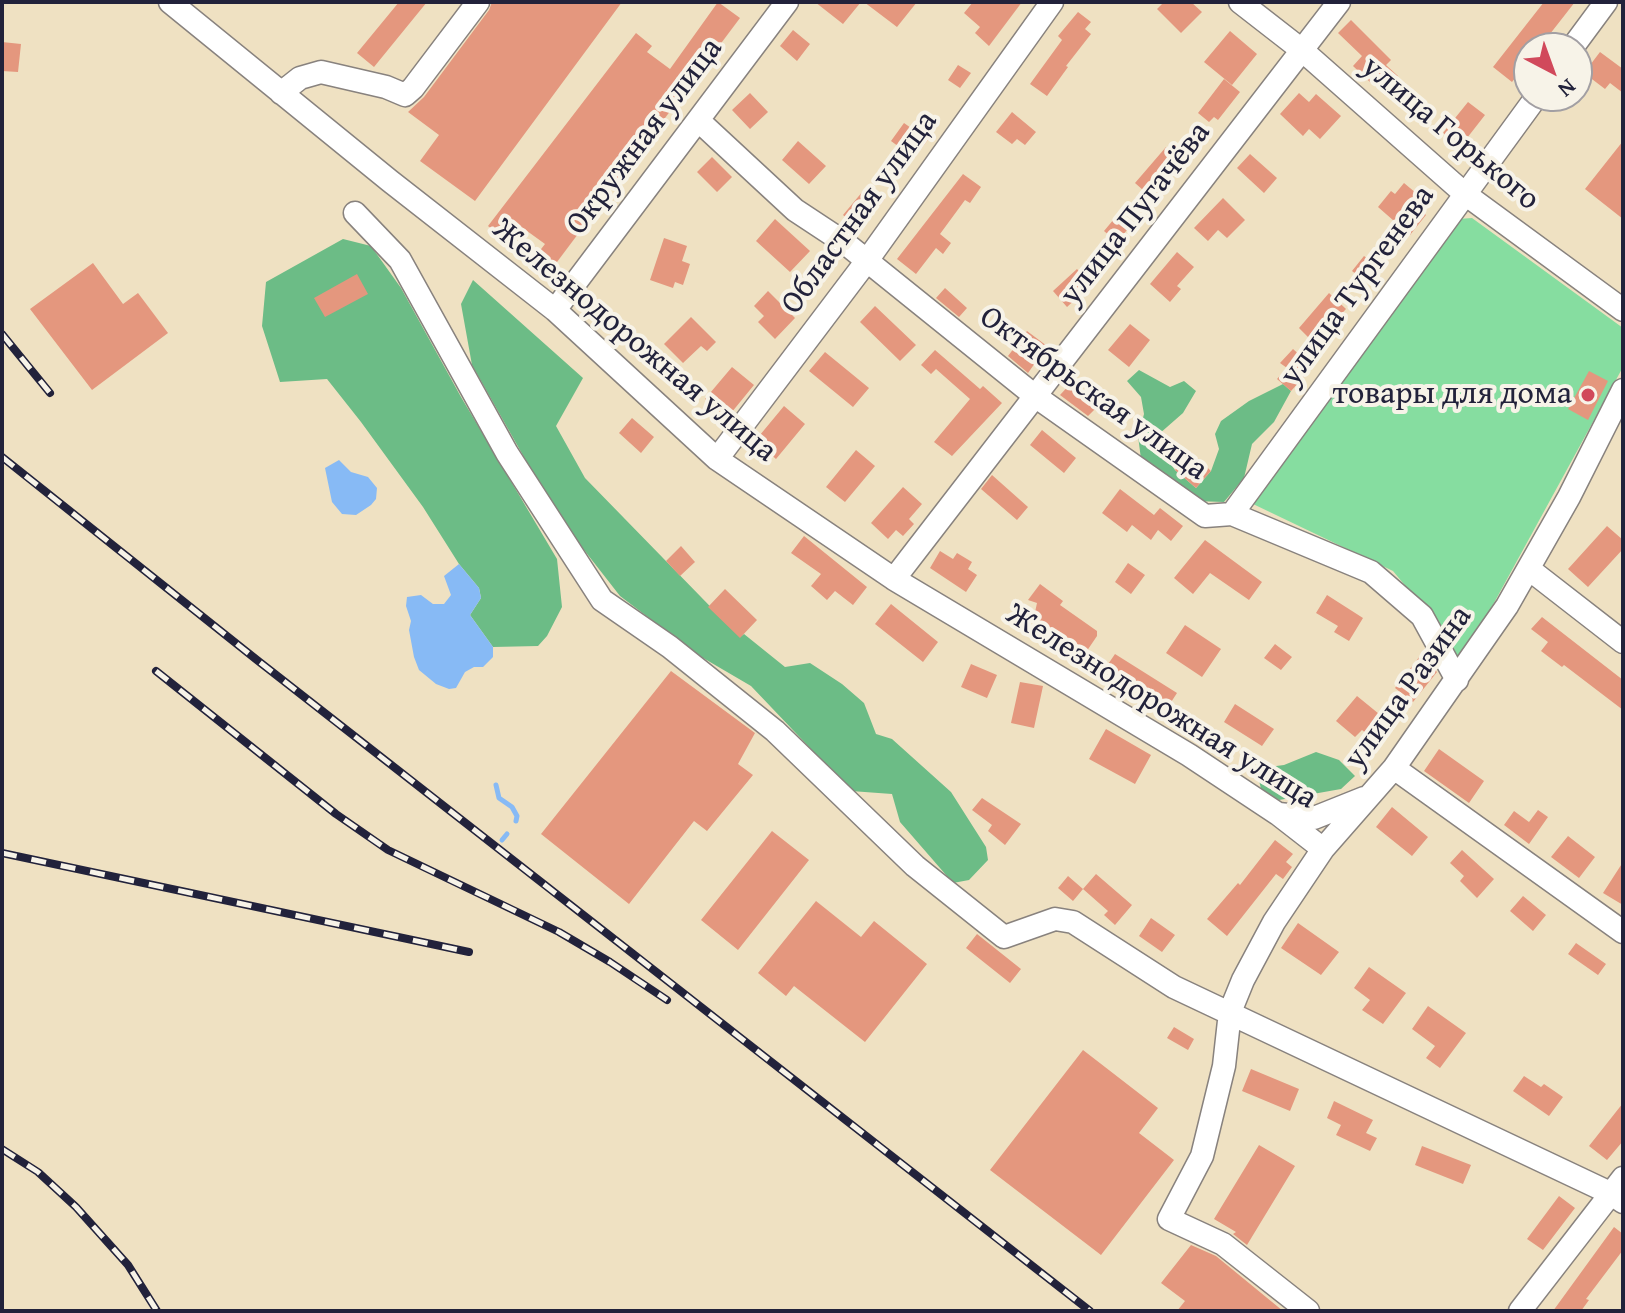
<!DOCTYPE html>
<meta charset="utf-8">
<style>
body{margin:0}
#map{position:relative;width:1625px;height:1313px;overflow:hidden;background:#efe1c2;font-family:"Gentium Book Plus",serif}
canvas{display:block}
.frame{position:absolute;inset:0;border:4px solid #22223b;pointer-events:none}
.north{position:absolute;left:1513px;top:32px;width:80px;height:80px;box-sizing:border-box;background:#f7f3e8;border:2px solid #a29fa3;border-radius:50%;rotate:139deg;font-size:22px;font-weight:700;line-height:32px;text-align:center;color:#22223b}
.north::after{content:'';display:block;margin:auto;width:28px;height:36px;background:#d1495b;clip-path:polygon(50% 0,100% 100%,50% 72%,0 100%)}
</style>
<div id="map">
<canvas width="1625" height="1313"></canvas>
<div class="frame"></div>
<div class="north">N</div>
</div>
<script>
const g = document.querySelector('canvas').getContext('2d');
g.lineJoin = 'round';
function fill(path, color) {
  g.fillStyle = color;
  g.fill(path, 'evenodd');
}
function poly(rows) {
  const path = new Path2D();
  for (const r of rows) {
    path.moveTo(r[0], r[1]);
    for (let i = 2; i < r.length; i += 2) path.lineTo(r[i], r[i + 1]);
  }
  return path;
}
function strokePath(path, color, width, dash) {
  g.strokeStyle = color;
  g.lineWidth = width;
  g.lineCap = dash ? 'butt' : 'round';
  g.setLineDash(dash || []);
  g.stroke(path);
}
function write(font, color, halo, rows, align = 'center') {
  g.font = font + ' "Gentium Book Plus",serif';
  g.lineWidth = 8;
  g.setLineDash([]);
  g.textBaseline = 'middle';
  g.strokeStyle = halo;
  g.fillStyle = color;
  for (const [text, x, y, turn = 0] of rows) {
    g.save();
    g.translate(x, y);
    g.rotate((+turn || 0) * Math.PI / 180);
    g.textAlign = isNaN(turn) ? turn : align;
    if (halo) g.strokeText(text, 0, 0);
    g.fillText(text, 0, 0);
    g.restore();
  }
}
fill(poly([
 [1472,218,1623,328,1623,367,1460,665,1428,613,1393,571,1253,504,1458,219]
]), '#86dda0');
fill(poly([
 [343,239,371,246,401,288,461,397,557,559,562,607,547,636,538,646,493,647,470,615,481,598,479,588,459,564,423,507,361,422,327,379,280,382,262,326,266,282],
 [473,280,583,378,556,426,585,478,740,637,744,634,785,667,810,663,842,684,864,703,876,734,892,739,951,792,986,847,988,860,969,880,953,883,900,822,892,794,851,791,751,686,698,655,620,596,556,514,472,365,461,304],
 [1139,370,1170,387,1184,381,1196,391,1183,413,1159,434,1160,449,1175,470,1196,488,1211,471,1219,449,1215,434,1221,421,1249,401,1283,384,1291,391,1274,422,1252,444,1244,478,1224,502,1194,501,1141,459,1138,436,1144,414,1141,397,1127,381],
 [1316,752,1339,760,1355,776,1341,789,1279,800,1261,789,1258,776,1261,768,1284,765]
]), '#6cbc86');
fill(poly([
 [339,460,351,472,368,477,377,488,376,499,371,505,356,515,342,514,332,502,325,468],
 [459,564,479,588,481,598,470,615,493,647,493,657,483,667,474,667,465,672,456,688,449,689,436,684,419,670,414,657,409,630,411,621,406,606,407,597,421,595,433,604,444,604,451,595,444,576]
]), '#87baf5');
strokePath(poly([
 [496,785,499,798,512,807,517,816,516,821],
 [502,840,507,834]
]), '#87baf5', 5);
fill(poly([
 [399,2,427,2,374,67,357,53],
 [492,2,622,2,475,201,420,161,439,135,408,112,424,97,489,10],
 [718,2,740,18,548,274,531,262,545,244,516,223,504,239,488,226,636,33,652,46,647,52,670,69],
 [815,2,861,2,843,24],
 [864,2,917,2,897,27],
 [973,2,1022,2,989,46,975,33,980,27,964,13],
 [1164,2,1191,2,1202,12,1181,33,1157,9],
 [1544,2,1575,2,1539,48,1529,48,1529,60,1512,82,1493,67],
 [1078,12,1091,22,1085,29,1091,34,1066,66,1068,67,1047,96,1030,84,1062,40,1058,36],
 [1351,20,1391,60,1386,65,1398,76,1388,86,1377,76,1371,83,1353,66,1362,56,1338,33],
 [793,30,810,44,797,61,780,46],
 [1230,31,1257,54,1232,85,1204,62],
 [2,42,21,44,18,72,2,71],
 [1600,52,1623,69,1623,93,1610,83,1605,89,1584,73],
 [958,65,971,73,960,88,948,80],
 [1224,79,1240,92,1218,120,1214,117,1209,122,1198,113],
 [750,93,768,112,750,129,732,110],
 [1299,93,1309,102,1316,94,1341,116,1320,139,1309,129,1303,136,1280,114],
 [1468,102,1485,115,1460,147,1443,133],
 [1012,112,1036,132,1025,145,1017,139,1012,144,996,132],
 [904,123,928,140,914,158,891,141],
 [798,141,826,166,809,184,782,160],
 [1623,141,1623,219,1585,189],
 [1176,143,1189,154,1152,198,1135,183,1166,147,1170,150],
 [1250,154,1277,178,1264,193,1237,168],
 [712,157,732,177,717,192,697,172],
 [963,174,981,187,970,203,965,200,940,234,951,243,943,254,936,248,916,274,897,259],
 [1404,183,1428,203,1421,211,1426,215,1410,235,1378,207,1391,191,1395,194],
 [868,185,885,199,860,229,843,215],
 [1223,198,1245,220,1227,238,1218,230,1208,241,1194,228],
 [1119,213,1132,224,1117,242,1104,231],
 [775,219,810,251,790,272,756,241],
 [664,238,687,246,682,261,690,264,683,285,675,282,673,288,650,280],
 [1177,252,1194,267,1177,286,1181,289,1170,302,1150,284],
 [1364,256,1381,268,1369,284,1352,271],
 [93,263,123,304,138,293,168,333,92,390,30,309],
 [1077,269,1091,285,1067,307,1053,291],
 [357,274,368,294,325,317,314,298],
 [945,288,967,308,959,317,936,298],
 [768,291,795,318,775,339,758,322,764,316,754,306],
 [1329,293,1346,309,1314,343,1299,328],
 [875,306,916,345,900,361,860,322],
 [691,317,716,342,707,351,701,346,683,363,664,344],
 [1130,324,1150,340,1129,367,1108,350],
 [1027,331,1047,346,1028,373,1008,356],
 [1293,349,1313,367,1291,391,1277,379,1287,368,1280,363],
 [935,350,980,389,983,386,1002,403,952,456,934,442,970,399,936,369,931,374,921,365],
 [825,352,869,388,853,407,809,371],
 [732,367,754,385,727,418,705,399],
 [1589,371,1608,381,1588,420,1568,409],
 [1073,381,1099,405,1088,416,1060,395],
 [784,406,805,424,776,459,755,441],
 [632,418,654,437,641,453,619,433],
 [1042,430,1076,458,1064,473,1030,445],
 [856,450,875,466,845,502,826,487],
 [1191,452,1211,471,1196,488,1175,470],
 [992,475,1028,507,1017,520,981,489],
 [903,487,922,504,909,519,914,524,903,536,896,530,888,539,871,523],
 [1120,489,1154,515,1160,508,1183,526,1171,541,1158,530,1151,540,1132,525,1127,532,1102,513],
 [1607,526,1623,540,1623,549,1588,587,1568,569],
 [804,536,867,587,853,605,835,591,827,600,811,586,821,574,791,553],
 [1205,540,1262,582,1249,600,1210,573,1193,594,1174,578],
 [681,546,695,562,680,576,666,561],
 [940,551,953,559,957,553,972,562,968,569,977,575,966,592,930,568],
 [1128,563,1145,575,1131,594,1115,582],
 [1040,584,1063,601,1060,605,1097,631,1097,636,1078,664,1031,631,1037,603,1028,600],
 [725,589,757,620,740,638,708,607],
 [1327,595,1363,618,1349,641,1334,632,1338,626,1316,613],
 [891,604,938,642,923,662,875,624],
 [1542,617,1623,680,1623,710,1564,665,1562,667,1541,651,1548,642,1531,629],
 [1185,625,1221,649,1202,677,1166,653],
 [1275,644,1292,657,1281,670,1264,658],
 [1115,654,1177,693,1164,713,1102,673],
 [1420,656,1437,672,1413,702,1395,688],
 [971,664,997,675,987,698,961,687],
 [671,671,755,733,738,764,753,775,707,831,694,821,629,904,541,834],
 [1020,682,1043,686,1034,728,1011,723],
 [1357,696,1395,727,1380,745,1362,730,1355,737,1336,721],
 [1235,704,1274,729,1262,746,1224,722],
 [1106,729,1151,755,1135,784,1089,759],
 [1439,749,1484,781,1469,803,1424,771],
 [982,798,1021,824,1005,845,988,831,992,825,972,810],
 [1392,807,1428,837,1412,856,1376,827],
 [1538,810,1548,817,1529,844,1504,825,1514,811,1529,822],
 [772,831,809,860,738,950,701,920],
 [1568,836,1595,857,1579,878,1551,857],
 [1275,840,1293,854,1286,862,1292,867,1283,879,1276,874,1227,936,1207,919,1238,883,1240,885],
 [1462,850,1494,879,1477,898,1460,881,1464,876,1450,863],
 [1623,862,1623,905,1603,893],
 [1096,874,1132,905,1115,925,1104,915,1108,911,1083,889],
 [1068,876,1083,889,1073,901,1058,888],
 [1523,896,1546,915,1533,931,1510,911],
 [816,901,861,937,874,921,927,964,865,1042,794,986,786,996,758,973],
 [1151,918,1175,935,1162,952,1139,936],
 [1298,923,1339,952,1321,975,1281,948],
 [977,934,1021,969,1010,983,966,948],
 [1576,943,1606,964,1598,975,1568,954],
 [1369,967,1406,993,1383,1024,1362,1010,1370,1000,1354,988],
 [1428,1006,1466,1033,1440,1068,1426,1058,1435,1046,1412,1029],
 [1174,1027,1194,1039,1188,1050,1167,1038],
 [1083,1050,1158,1108,1139,1133,1174,1160,1101,1255,990,1170],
 [1251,1069,1299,1089,1290,1111,1242,1091],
 [1524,1076,1541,1087,1544,1084,1563,1097,1549,1116,1513,1091],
 [1334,1101,1373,1120,1366,1133,1377,1138,1370,1151,1336,1135,1341,1125,1327,1118],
 [1623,1103,1623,1141,1607,1160,1589,1146],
 [1259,1145,1295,1166,1247,1245,1233,1234,1236,1232,1214,1219],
 [1422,1146,1471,1165,1463,1184,1415,1165],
 [1559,1196,1575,1208,1543,1250,1527,1239],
 [1614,1227,1623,1234,1623,1250,1586,1299,1589,1300,1581,1311,1553,1311],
 [1191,1245,1216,1256,1283,1311,1177,1311,1185,1301,1161,1283]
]), '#e4977e');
const minor = poly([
 [170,2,390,181,555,310,717,459,894,579,1189,755,1278,814,1323,849],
 [1240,2,1303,51,1465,194,1623,310],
 [1572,48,1606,2],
 [281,93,300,78,321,72,386,87,405,95,413,88,478,2],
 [699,121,795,210,845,243,1035,396,1205,516,1232,514,1371,572,1422,616,1457,680],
 [355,213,400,260,507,453,602,600,670,647,775,731,915,866,1004,937,1055,919,1073,922,1174,987,1610,1193,1623,1202],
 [555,310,787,2],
 [717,459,866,262,1052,2],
 [1232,514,1537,96],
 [1529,569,1623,642],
 [894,579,1339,2],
 [1394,768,1623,932],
 [1279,814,1314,818,1364,798],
 [1308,1311,1223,1244,1169,1219,1202,1156,1224,1066,1230,1012,1243,980,1274,922,1323,849,1394,768,1507,606,1569,497,1623,390],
 [1520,1311,1623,1178]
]);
strokePath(minor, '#88827e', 25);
strokePath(minor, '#fff', 22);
const rail = poly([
 [2,334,50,393],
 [2,457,257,660,1090,1311],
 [156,671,336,814,388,850,559,932,610,962,667,1000],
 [2,853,469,952],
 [2,1149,38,1172,76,1207,128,1265,157,1311]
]);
strokePath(rail, '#22223b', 8);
strokePath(rail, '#f7f3e8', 5, [15]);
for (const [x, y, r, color] of [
 [1588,395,8,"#d1495b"]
]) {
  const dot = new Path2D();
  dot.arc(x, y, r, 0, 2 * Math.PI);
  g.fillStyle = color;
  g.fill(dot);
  strokePath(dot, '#f7f3e8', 3);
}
write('32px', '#22223b', '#f7f3e8', [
 ["улица Горького",1450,134,40],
 ["Окружная улица",645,137,-53],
 ["Областная улица",860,213,-54],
 ["улица Пугачёва",1136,214,-52],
 ["улица Тургенева",1358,286,-54],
 ["Железнодорожная улица",634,341,40],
 ["Октябрьская улица",1093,394,36],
 ["улица Разина",1409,688,-54],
 ["Железнодорожная улица",1161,707,32]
]);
write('32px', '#22223b', '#f7f3e8', [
 ["товары для дома",1572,395]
], 'right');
</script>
